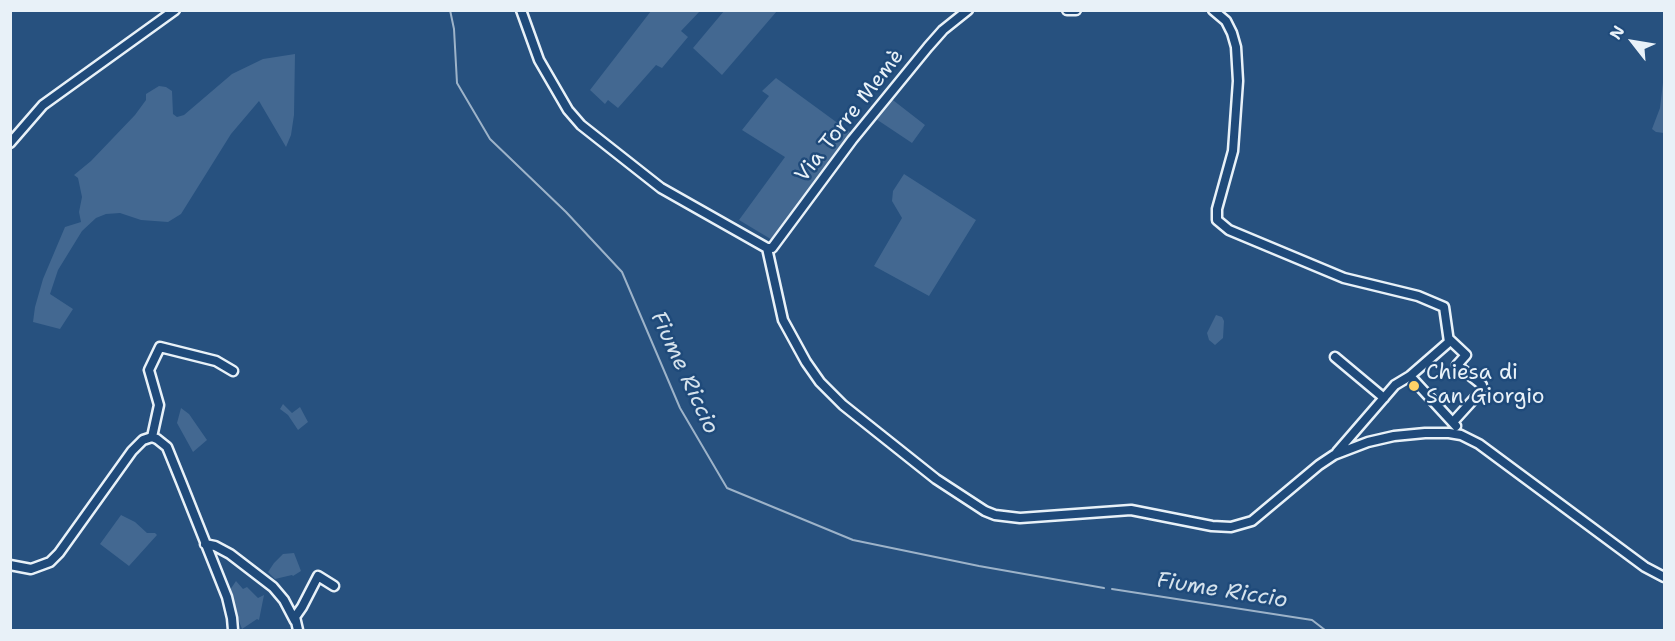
<!DOCTYPE html>
<meta charset="utf-8">
<style>
body{margin:0}
#map{position:relative;width:1675px;height:641px;overflow:hidden;background:#27517f;font-family:"Shantell Sans",sans-serif}
canvas{display:block}
.frame{position:absolute;inset:0;border:12px solid #e8f1f8;pointer-events:none}
.north{position:absolute;left:1603px;top:12px;width:60px;height:60px;-webkit-text-stroke:4px #1f4a7a;paint-order:stroke;rotate:301deg;font-size:16px;font-weight:700;line-height:24px;text-align:center;color:#e8f1f8}
.north::after{content:'';display:block;margin:auto;width:21px;height:27px;background:#e8f1f8;clip-path:polygon(50% 0,100% 100%,50% 72%,0 100%)}
</style>
<div id="map">
<canvas width="1675" height="641"></canvas>
<div class="frame"></div>
<div class="north">N</div>
</div>
<script>
const g = document.querySelector('canvas').getContext('2d');
g.lineJoin = 'round';
function fill(path, color) {
  g.fillStyle = color;
  g.fill(path, 'evenodd');
}
function poly(rows) {
  const path = new Path2D();
  for (const r of rows) {
    path.moveTo(r[0], r[1]);
    for (let i = 2; i < r.length; i += 2) path.lineTo(r[i], r[i + 1]);
  }
  return path;
}
function strokePath(path, color, width, dash) {
  g.strokeStyle = color;
  g.lineWidth = width;
  g.lineCap = dash ? 'butt' : 'round';
  g.setLineDash(dash || []);
  g.stroke(path);
}
function write(font, color, halo, rows, align = 'center') {
  g.font = font + ' "Shantell Sans",sans-serif';
  g.lineWidth = 5;
  g.setLineDash([]);
  g.textBaseline = 'middle';
  g.strokeStyle = halo;
  g.fillStyle = color;
  for (const [text, x, y, turn = 0] of rows) {
    g.save();
    g.translate(x, y);
    g.rotate((+turn || 0) * Math.PI / 180);
    g.textAlign = isNaN(turn) ? turn : align;
    if (halo) g.strokeText(text, 0, 0);
    g.fillText(text, 0, 0);
    g.restore();
  }
}
fill(poly([
 [651,11,700,11,681,31,688,37,662,68,656,65,618,108,608,100,605,104,590,90],
 [724,11,777,11,722,75,693,48],
 [295,54,294,115,291,135,286,147,259,101,231,134,181,214,168,222,141,220,120,213,106,214,96,218,82,231,58,270,50,294,73,309,60,329,33,322,35,307,43,279,65,227,81,222,79,212,82,197,78,178,74,175,91,161,135,115,146,100,146,94,159,86,166,87,172,91,173,114,177,117,184,115,232,74,263,59],
 [1664,74,1664,133,1656,132,1652,129,1660,108],
 [776,78,854,135,774,241,739,220,785,157,742,130,769,96,762,91],
 [889,97,925,125,912,143,873,117],
 [904,174,976,220,929,296,874,266,902,218,892,201,893,191],
 [1216,315,1222,317,1224,321,1223,338,1215,345,1209,340,1207,333],
 [283,404,292,413,300,407,308,422,298,430,288,415,280,409],
 [181,408,189,414,207,440,193,452,177,423],
 [121,515,135,522,147,533,155,533,157,535,129,566,100,544],
 [294,553,301,571,293,576,292,575,275,579,268,572,274,563,283,554],
 [236,581,243,589,247,587,258,598,264,595,259,620,257,619,242,629,228,593]
]), '#436891');
strokePath(poly([
 [450,10,454,29,457,83,490,139,566,212,622,272,680,408,727,488,853,540,979,566,1104,588],
 [1112,589,1312,620,1325,630]
]), '#9db3c9', 2);
const minor = poly([
 [521,10,539,60,568,110,581,125,661,188,767,248,783,320,806,362,820,382,843,405,936,479,985,511,995,515,1020,518,1131,510,1212,526,1231,527,1252,521,1319,465,1334,455,1368,442,1394,436,1425,433,1449,433,1461,435,1479,444,1645,567,1664,577],
 [1067,10,1076,10],
 [1213,10,1226,21,1232,33,1236,47,1238,81,1233,151,1217,209,1217,220,1229,230,1344,278,1418,296,1444,307,1449,342,1410,376,1395,385,1337,452],
 [10,143,43,105,175,10],
 [767,248,772,248,852,140,928,47,943,30,968,10],
 [1449,339,1466,355,1457,365,1482,385,1482,390,1453,422],
 [1335,357,1384,398],
 [1410,376,1456,426],
 [152,437,159,405,149,370,160,347,216,361,233,371],
 [205,544,215,546,230,554,273,587,284,600,295,621],
 [10,565,31,569,50,562,59,553,132,451,143,440,152,437,157,439,167,447,182,484,227,597,232,618,233,630],
 [298,630,295,617,302,607,318,576,334,586]
]);
strokePath(minor, '#e8f1f8', 13);
strokePath(minor, '#1f4a7a', 8);
for (const [x, y, r, color] of [
 [1414,386,6,"#ffd166"]
]) {
  const dot = new Path2D();
  dot.arc(x, y, r, 0, 2 * Math.PI);
  g.fillStyle = color;
  g.fill(dot);
  strokePath(dot, '#1f4a7a', 2);
}
write('21px', '#e8f1f8', '#1f4a7a', [
 ["Via Torre Memè",850,116,-52]
]);
write('21px', '#e8f1f8', '#1f4a7a', [
 ["Chiesa di",1426,374],
 ["San Giorgio",1426,398]
], 'left');
write('italic 22px', '#d5e2ec', '#1f4a7a', [
 ["Fiume Riccio",684,373,65],
 ["Fiume Riccio",1222,591,9]
]);
</script>
